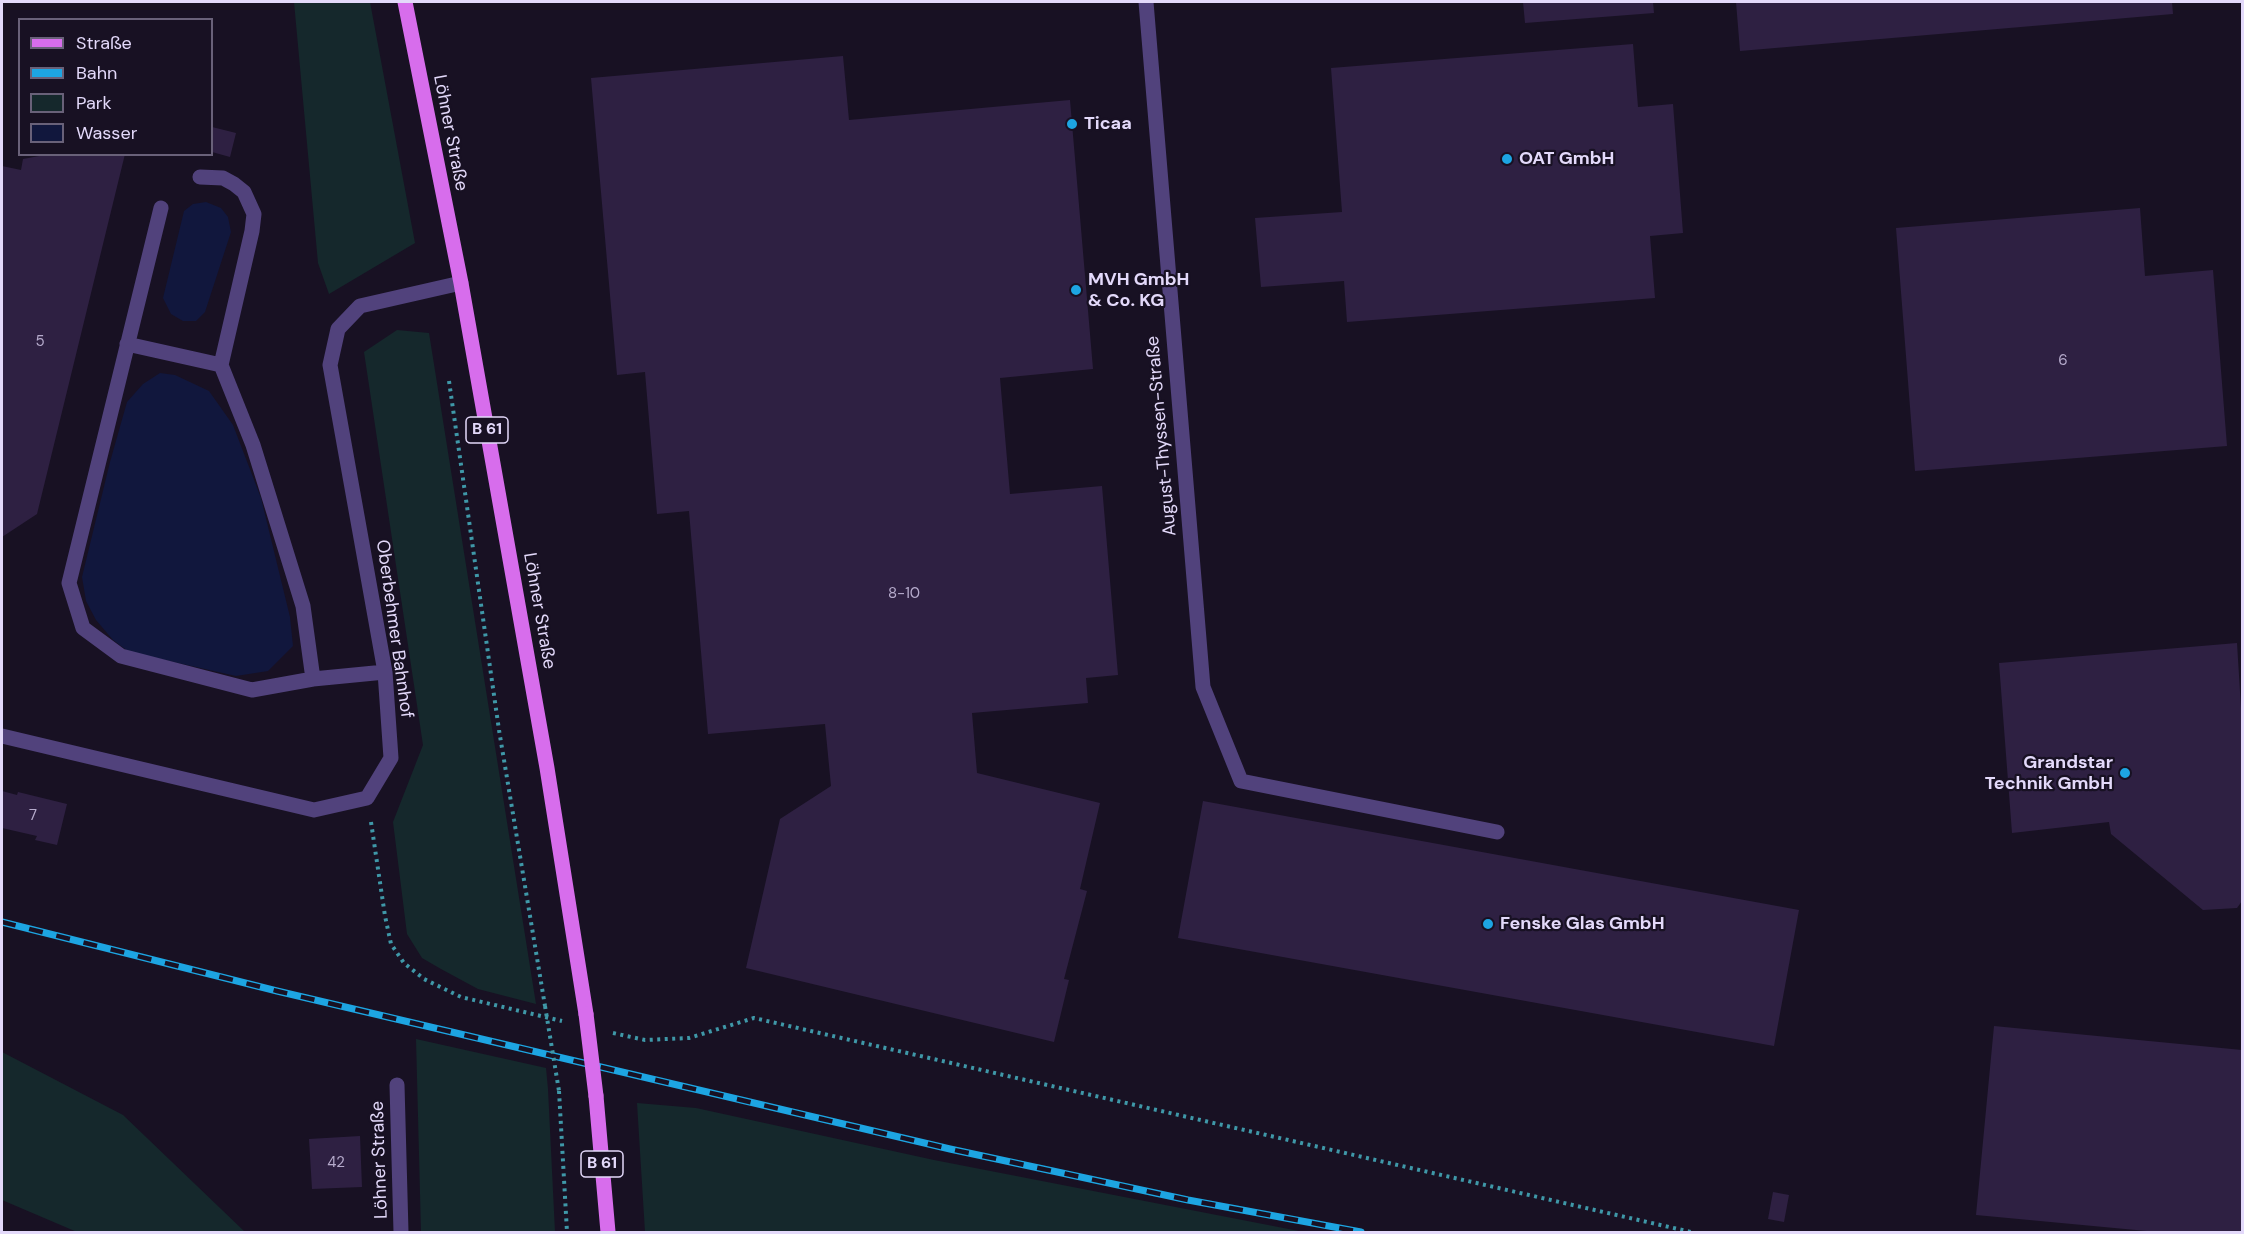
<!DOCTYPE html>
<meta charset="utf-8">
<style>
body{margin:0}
#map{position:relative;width:2244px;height:1234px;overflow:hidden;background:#181123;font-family:"DM Sans",sans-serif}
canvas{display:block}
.frame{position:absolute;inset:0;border:3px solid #e3d9fa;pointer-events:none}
.legend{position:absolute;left:18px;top:18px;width:195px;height:138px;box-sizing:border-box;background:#181123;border:2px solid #696179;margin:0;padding:8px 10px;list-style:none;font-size:18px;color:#e3d9fa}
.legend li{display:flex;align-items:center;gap:12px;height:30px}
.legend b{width:30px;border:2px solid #696179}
</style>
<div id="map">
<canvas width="2244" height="1234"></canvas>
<div class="frame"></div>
<ul class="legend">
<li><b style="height:8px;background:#d76dec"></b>Straße</li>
<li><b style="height:8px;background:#1da5e2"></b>Bahn</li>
<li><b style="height:16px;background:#15282c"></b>Park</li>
<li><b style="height:16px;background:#11173d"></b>Wasser</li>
</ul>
</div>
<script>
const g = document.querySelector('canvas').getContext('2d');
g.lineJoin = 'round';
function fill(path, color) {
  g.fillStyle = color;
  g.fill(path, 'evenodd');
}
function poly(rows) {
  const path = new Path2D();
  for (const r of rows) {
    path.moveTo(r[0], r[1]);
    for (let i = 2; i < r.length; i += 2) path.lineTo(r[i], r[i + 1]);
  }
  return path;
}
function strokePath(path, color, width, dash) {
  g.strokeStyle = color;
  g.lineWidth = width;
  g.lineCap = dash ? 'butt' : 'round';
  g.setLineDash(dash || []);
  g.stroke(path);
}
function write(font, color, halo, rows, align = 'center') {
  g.font = font + ' "DM Sans",sans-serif';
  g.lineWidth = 4.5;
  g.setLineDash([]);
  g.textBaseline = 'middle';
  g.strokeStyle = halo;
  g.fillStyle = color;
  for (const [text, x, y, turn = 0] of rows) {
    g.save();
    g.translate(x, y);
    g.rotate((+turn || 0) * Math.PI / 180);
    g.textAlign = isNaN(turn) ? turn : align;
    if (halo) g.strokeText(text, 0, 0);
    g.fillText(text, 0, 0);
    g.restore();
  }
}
fill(poly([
 [294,2,370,2,415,243,329,294,318,263],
 [397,330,429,333,536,1004,478,989,441,969,422,958,407,934,393,822,423,745,364,352],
 [416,1039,546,1068,548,1089,555,1232,421,1232],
 [2,1052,123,1115,245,1232,77,1232,2,1200],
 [637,1103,696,1108,934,1160,1304,1232,645,1232]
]), '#15282c');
fill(poly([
 [206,202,221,208,228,217,231,232,205,312,196,321,183,321,171,314,163,298,184,211,193,204],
 [160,373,175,375,209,391,233,425,261,498,290,617,293,646,268,671,236,676,129,652,113,640,96,620,86,601,82,577,110,462,127,402,143,384]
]), '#11173d');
fill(poly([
 [1523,2,1653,2,1654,13,1525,23],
 [1736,2,2172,2,2173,14,1740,51],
 [1633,44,1638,107,1673,104,1683,233,1650,236,1655,298,1347,322,1344,281,1261,287,1255,218,1342,212,1331,68],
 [843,56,849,120,1070,100,1093,369,1000,378,1010,494,1102,486,1118,675,1086,678,1088,703,972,713,977,773,1100,803,1080,889,1087,891,1064,979,1069,980,1054,1042,746,968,780,819,831,786,825,724,708,734,689,511,657,514,645,372,617,375,591,78],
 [212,127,236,133,230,157,212,152],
 [50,154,125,154,37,514,2,537,2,166,21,170,23,159],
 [2140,208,2145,276,2213,270,2227,446,1915,471,1896,228],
 [2237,643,2242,724,2242,901,2237,908,2203,910,2111,834,2109,822,2012,833,1999,663],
 [2,791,17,795,18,792,67,804,57,845,35,840,37,836,2,828],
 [1203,801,1799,910,1774,1046,1178,938],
 [1994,1026,2242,1050,2242,1232,2157,1232,1976,1215],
 [360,1136,362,1187,312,1189,309,1139],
 [1773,1192,1789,1195,1784,1222,1768,1219]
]), '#2e2042');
strokePath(poly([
 [449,381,499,730,545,1006],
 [371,822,385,916,391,944,404,963,424,979,461,997,562,1021],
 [613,1033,645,1040,689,1038,754,1018,1691,1232],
 [559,1091,567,1232]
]), '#3f98a8', 4, [3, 4.5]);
strokePath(poly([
 [1146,2,1203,687,1241,781,1497,832],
 [200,177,223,178,234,184,244,192,254,214,252,231,221,365,253,445,303,606,313,679,385,672],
 [161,208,69,583,83,628,121,656,252,690,313,679],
 [127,344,221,365],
 [2,736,314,810,367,798,391,758,385,672,330,365,338,329,360,306,461,283],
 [397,1085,401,1232]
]), '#51427c', 15);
strokePath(poly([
 [405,2,461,283,547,768,586,1014],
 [596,1096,608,1232]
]), '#d76dec', 15);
const rail = poly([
 [2,922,277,991,950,1149,1188,1200,1361,1232]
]);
strokePath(rail, '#1da5e2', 7);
strokePath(rail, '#181123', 4.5, [14]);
strokePath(poly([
 [545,1006,559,1091]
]), '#3f98a8', 4, [3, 4.5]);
strokePath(poly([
 [586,1014,596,1096]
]), '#d76dec', 15);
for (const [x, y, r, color] of [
 [1072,124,6,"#1da5e2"],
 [1507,159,6,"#1da5e2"],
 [1076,290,6,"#1da5e2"],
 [2125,773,6,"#1da5e2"],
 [1488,924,6,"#1da5e2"]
]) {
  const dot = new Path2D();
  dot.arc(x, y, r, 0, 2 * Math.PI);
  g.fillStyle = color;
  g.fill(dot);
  strokePath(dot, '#181123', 2);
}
write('15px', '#b6abcc', null, [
 ["5",40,342],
 ["6",2063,361],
 ["8-10",904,594],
 ["7",33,816],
 ["42",336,1163]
]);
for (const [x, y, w] of [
 [487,430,42],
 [602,1164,42]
]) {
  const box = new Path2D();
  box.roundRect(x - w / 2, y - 13, w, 26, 4.5);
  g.fillStyle = '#181123';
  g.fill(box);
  strokePath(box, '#e3d9fa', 1.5);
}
write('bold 16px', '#e3d9fa', null, [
 ["B 61",487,430],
 ["B 61",602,1164]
]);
write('bold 18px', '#e3d9fa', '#181123', [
 ["Ticaa",1084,124],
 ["OAT GmbH",1519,159],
 ["MVH GmbH",1088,280],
 ["& Co. KG",1088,301],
 ["Grandstar",2113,763,"right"],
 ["Technik GmbH",2113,784,"right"],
 ["Fenske Glas GmbH",1500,924]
], 'left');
write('18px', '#e3d9fa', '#181123', [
 ["Löhner Straße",450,133,79],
 ["August-Thyssen-Straße",1162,436,-95],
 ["Löhner Straße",539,611,80],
 ["Oberbehmer Bahnhof",394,629,82],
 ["Löhner Straße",380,1160,-92]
]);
</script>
